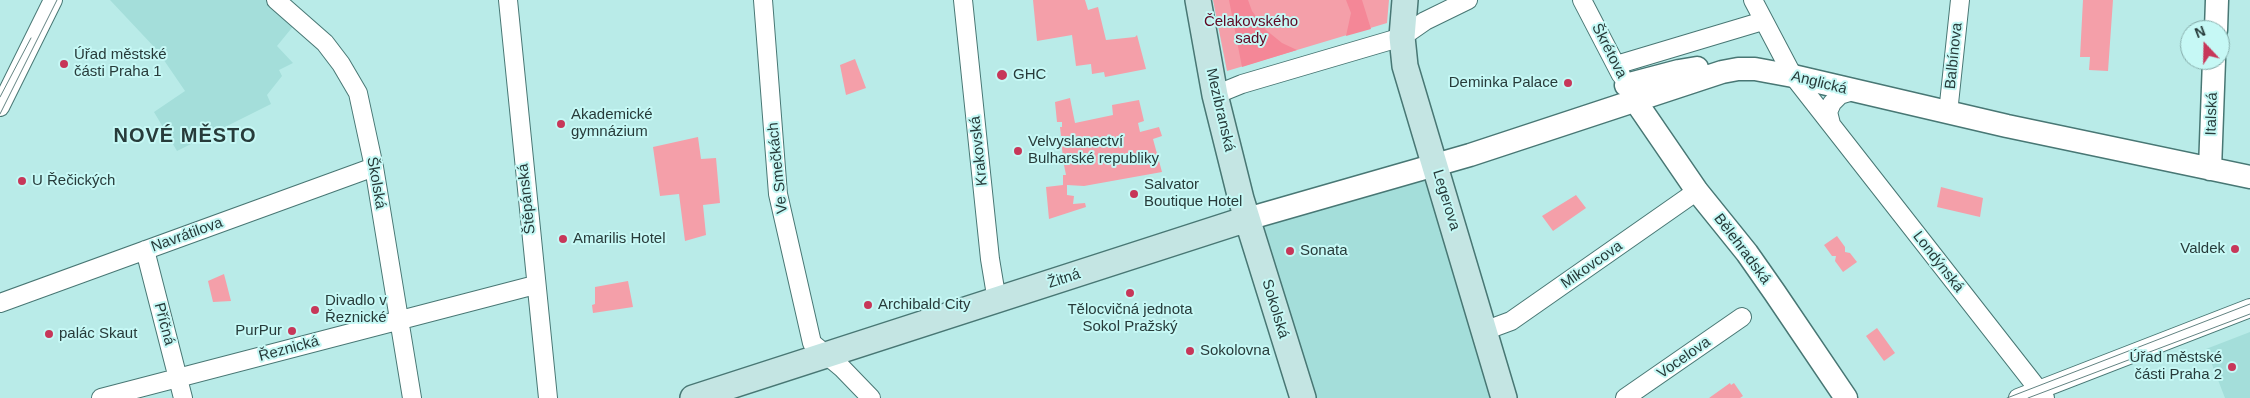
<!DOCTYPE html>
<meta charset="utf-8">
<style>
body{margin:0}
#map{position:relative;width:2250px;height:398px;overflow:hidden;background:#b9ebe8;font-family:Helvetica,sans-serif}
canvas{display:block}
.north{position:absolute;left:2180px;top:20px;width:50px;height:50px;box-sizing:border-box;background:#c6f8f5;border:1px solid #86acaa;border-radius:50%;rotate:339deg;font-size:14px;font-weight:700;line-height:20px;text-align:center;color:#273b3a}
.north::after{content:'';display:block;margin:auto;width:18px;height:22px;background:#c73759;clip-path:polygon(50% 0,100% 100%,50% 72%,0 100%)}
</style>
<div id="map">
<canvas width="2250" height="398"></canvas>
<div class="north">N</div>
</div>
<script>
const g = document.querySelector('canvas').getContext('2d');
g.lineJoin = 'round';
function fill(path, color) {
  g.fillStyle = color;
  g.fill(path, 'evenodd');
}
function poly(rows) {
  const path = new Path2D();
  for (const r of rows) {
    path.moveTo(r[0], r[1]);
    for (let i = 2; i < r.length; i += 2) path.lineTo(r[i], r[i + 1]);
  }
  return path;
}
function strokePath(path, color, width, dash) {
  g.strokeStyle = color;
  g.lineWidth = width;
  g.lineCap = dash ? 'butt' : 'round';
  g.setLineDash(dash || []);
  g.stroke(path);
}
function write(font, color, halo, rows, align = 'center') {
  g.font = font + ' Helvetica,sans-serif';
  g.lineWidth = 4;
  g.setLineDash([]);
  g.textBaseline = 'middle';
  g.strokeStyle = halo;
  g.fillStyle = color;
  for (const [text, x, y, turn = 0] of rows) {
    g.save();
    g.translate(x, y);
    g.rotate((+turn || 0) * Math.PI / 180);
    g.textAlign = isNaN(turn) ? turn : align;
    if (halo) g.strokeText(text, 0, 0);
    g.fillText(text, 0, 0);
    g.restore();
  }
}
fill(poly([
 [110,0,266,0,295,24,277,46,293,63,279,70,282,76,267,95,271,104,177,151,154,112,185,91,157,50],
 [1429,178,1491,398,1315,398,1260,228],
 [2250,332,2250,398,2225,398,2206,349]
]), '#a4deda');
fill(poly([
 [1033,0,1085,0,1088,10,1098,7,1106,40,1135,37,1137,35,1146,69,1105,77,1104,72,1092,74,1091,64,1076,66,1072,35,1037,41],
 [1213,0,1389,0,1387,23,1227,71],
 [2083,0,2113,0,2108,71,2089,70,2090,57,2080,57],
 [855,59,866,88,846,95,840,65],
 [1070,98,1075,123,1113,115,1112,105,1139,100,1144,121,1138,123,1140,132,1159,127,1162,136,1153,139,1162,172,1084,186,1067,185,1067,195,1074,196,1073,204,1085,203,1086,207,1049,219,1046,187,1063,185,1063,175,1066,175,1063,160,1068,160,1068,157,1063,157,1061,140,1066,139,1065,136,1061,136,1060,127,1062,127,1062,122,1057,122,1055,102],
 [698,137,701,159,716,158,720,203,703,205,706,235,685,241,679,194,660,196,653,147],
 [1941,187,1983,198,1980,217,1937,207],
 [1576,195,1586,208,1553,231,1542,216],
 [1837,236,1845,247,1845,252,1850,253,1857,262,1843,272,1835,261,1836,256,1832,256,1824,245],
 [224,274,231,301,213,302,208,281],
 [628,281,633,307,593,313,592,305,595,304,595,287],
 [1877,328,1895,353,1884,361,1866,336],
 [1730,383,1731,385,1734,383,1743,396,1740,398,1709,398]
]), '#f49fa9');
fill(poly([
 [1229,0,1248,0,1252,11,1266,30,1282,43,1297,50,1242,67],
 [1346,0,1362,0,1371,29,1346,36,1351,13]
]), '#f48797');
const minor = poly([
 [276,0,325,43,341,64,358,93,374,167,412,398],
 [508,0,548,398],
 [763,0,778,194,812,343,842,368,871,398],
 [963,0,990,259,997,301],
 [1582,0,1621,75],
 [1753,0,1793,76,2045,398],
 [1616,65,1763,21],
 [1215,95,1242,84,1402,37,1425,21,1468,0],
 [0,107,53,0],
 [1948,113,1960,0],
 [1831,124,1828,112,1832,103,1840,95,1853,91],
 [145,250,183,398],
 [0,303,374,167],
 [1484,331,1511,321,1697,191],
 [101,398,535,285],
 [1625,398,1742,317],
 [2018,398,2250,308]
]);
const tertiary = poly([
 [2216,30,2217,0],
 [1626,85,1679,71,1697,68],
 [1636,102,1697,191,1747,253,1775,293,1846,398],
 [2210,169,2214,60],
 [1247,219,1470,155,1722,72,1738,69,1755,69,1793,76,2007,126,2250,177]
]);
const secondary = poly([
 [1198,0,1215,95,1241,199,1303,398],
 [1405,0,1402,37,1405,66,1504,398],
 [693,398,1247,219]
]);
strokePath(minor, '#487774', 20);
strokePath(tertiary, '#487774', 25);
strokePath(secondary, '#487774', 28);
strokePath(minor, '#fff', 18);
strokePath(tertiary, '#fff', 22);
strokePath(secondary, '#c4e5e3', 25);
strokePath(poly([
 [0,97,31,38],
 [0,114,57,0],
 [2007,398,2250,304],
 [2028,398,2250,314]
]), '#638382', 1);
for (const [x, y, r, color] of [
 [64,64,5,"#c73759"],
 [1002,75,6,"#c73759"],
 [1568,83,5,"#c73759"],
 [561,124,5,"#c73759"],
 [1018,151,5,"#c73759"],
 [22,181,5,"#c73759"],
 [1134,194,5,"#c73759"],
 [563,239,5,"#c73759"],
 [2235,249,5,"#c73759"],
 [1290,251,5,"#c73759"],
 [1130,293,5,"#c73759"],
 [868,305,5,"#c73759"],
 [315,310,5,"#c73759"],
 [292,331,5,"#c73759"],
 [49,334,5,"#c73759"],
 [1190,351,5,"#c73759"],
 [2232,367,5,"#c73759"]
]) {
  const dot = new Path2D();
  dot.arc(x, y, r, 0, 2 * Math.PI);
  g.fillStyle = color;
  g.fill(dot);
  strokePath(dot, '#c6f8f5', 2);
}
write('15px', '#600823', '#c6f8f5', [
 ["Čelakovského",1251,22],
 ["sady",1251,39]
]);
write('15px', '#273b3a', '#c6f8f5', [
 ["Škrétova",1609,51,63],
 ["Balbínova",1954,56,-84],
 ["Anglická",1819,83,14],
 ["Mezibranská",1220,110,77],
 ["Italská",2212,114,-88],
 ["Krakovská",979,151,-96],
 ["Ve Smečkách",778,168,-96],
 ["Školská",376,183,80],
 ["Štěpánská",527,199,-96],
 ["Legerova",1446,200,73],
 ["Navrátilova",187,235,-20],
 ["Bělehradská",1742,249,53],
 ["Londýnská",1938,262,52],
 ["Mikovcova",1592,265,-35],
 ["Žitná",1064,279,-18],
 ["Sokolská",1275,309,73],
 ["Příčná",164,324,75],
 ["Řeznická",289,349,-15],
 ["Vocelova",1684,358,-35]
]);
write('15px', '#273b3a', '#c6f8f5', [
 ["Úřad městské",74,55],
 ["části Praha 1",74,72],
 ["GHC",1013,75],
 ["Deminka Palace",1558,83,"right"],
 ["Akademické",571,115],
 ["gymnázium",571,132],
 ["Velvyslanectví",1028,142],
 ["Bulharské republiky",1028,159],
 ["U Řečických",32,181],
 ["Salvator",1144,185],
 ["Boutique Hotel",1144,202],
 ["Amarilis Hotel",573,239],
 ["Valdek",2225,249,"right"],
 ["Sonata",1300,251],
 ["Divadlo v",325,301],
 ["Řeznické",325,318],
 ["Archibald City",878,305],
 ["Tělocvičná jednota",1130,310,"center"],
 ["Sokol Pražský",1130,327,"center"],
 ["PurPur",282,331,"right"],
 ["palác Skaut",59,334],
 ["Sokolovna",1200,351],
 ["Úřad městské",2222,358,"right"],
 ["části Praha 2",2222,375,"right"]
], 'left');
g.letterSpacing = '1px';
write('bold 20px', '#273b3a', '#c6f8f5', [
 ["NOVÉ MĚSTO",185,136]
]);
g.letterSpacing = '0px';
</script>
